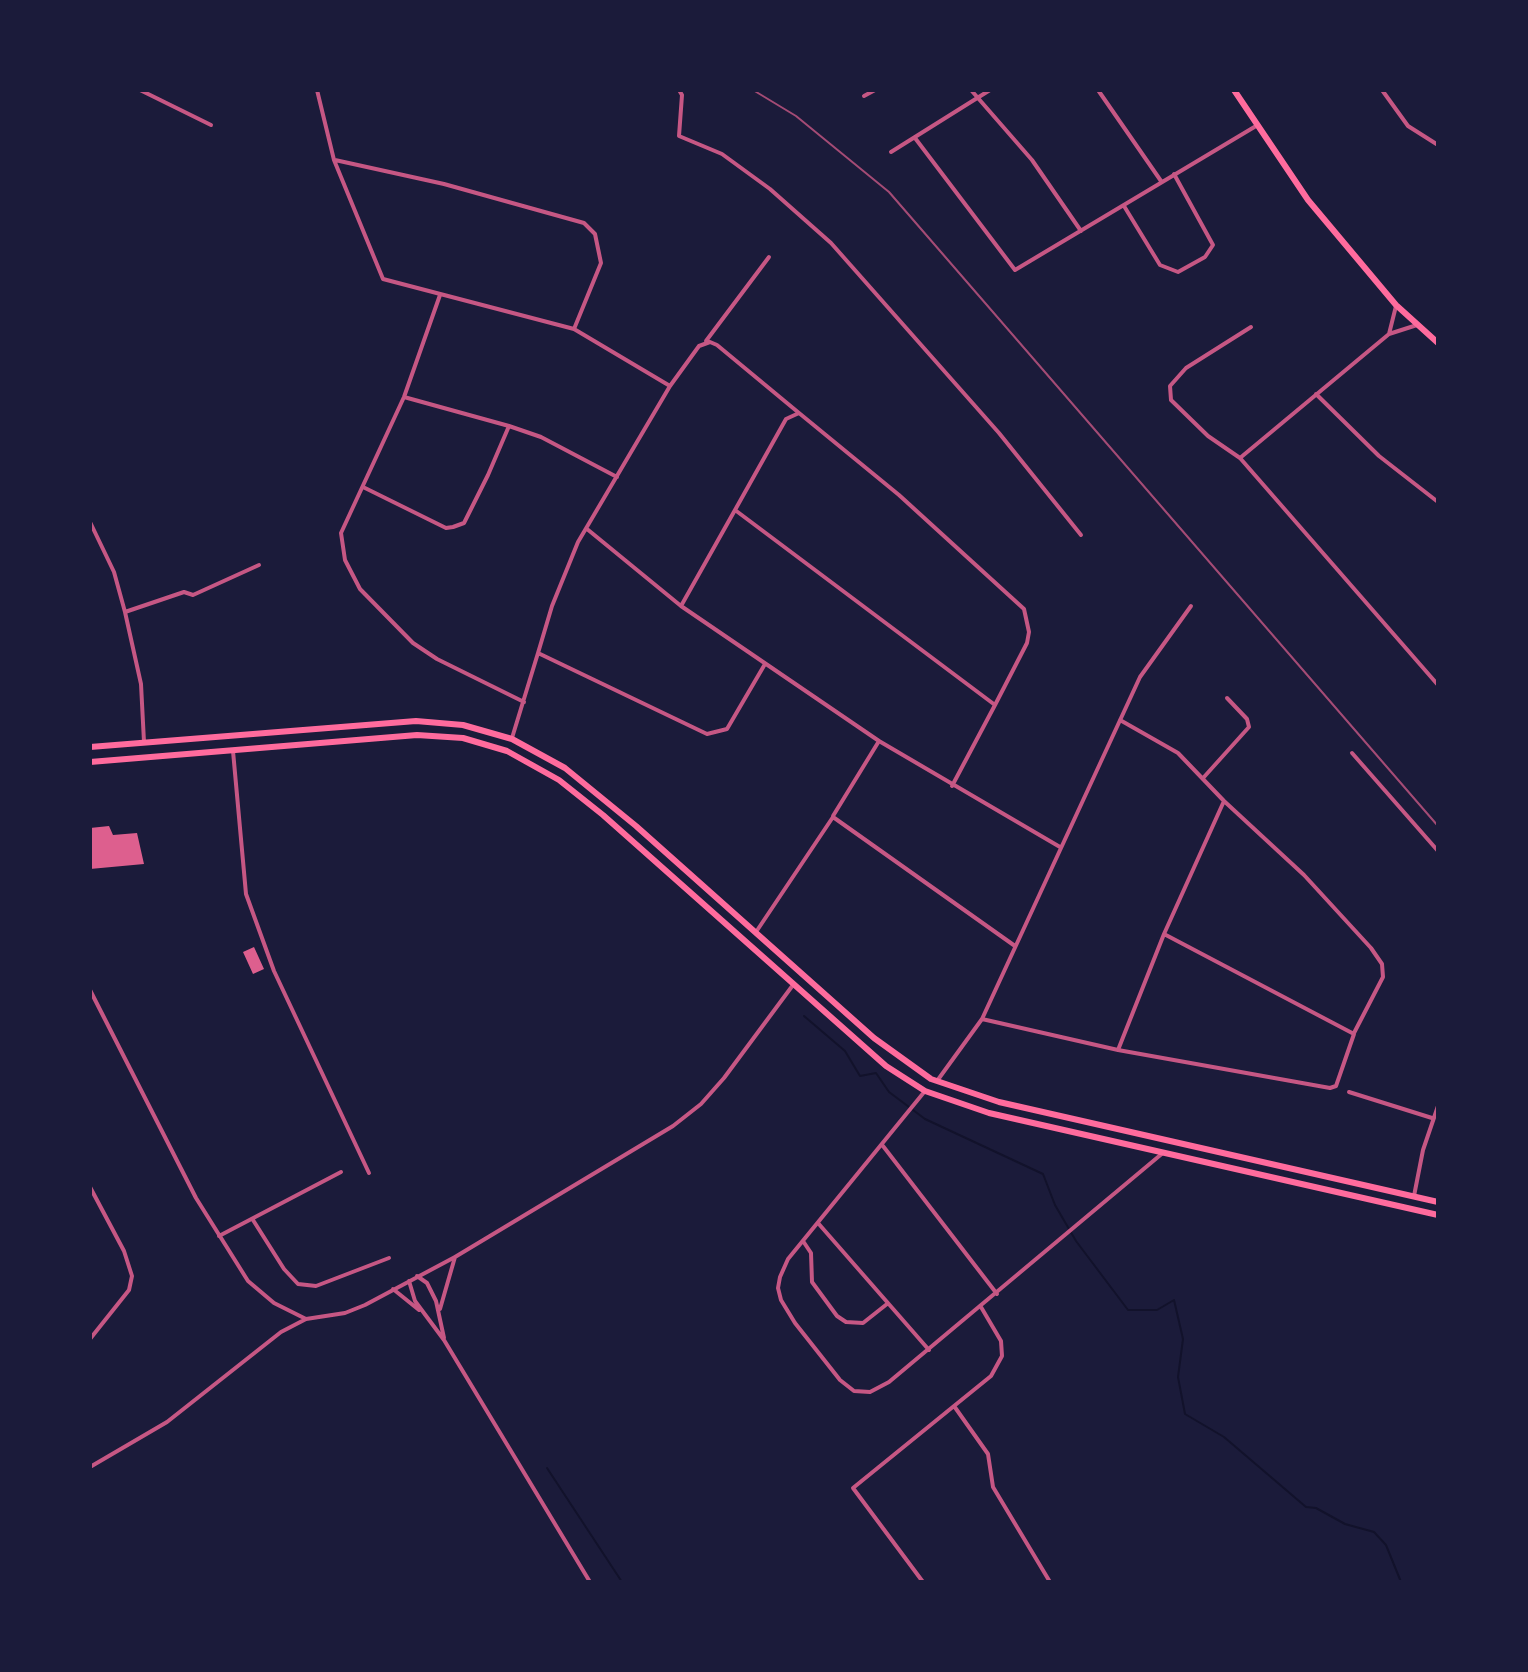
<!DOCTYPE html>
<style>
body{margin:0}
#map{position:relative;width:1528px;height:1672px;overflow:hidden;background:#1b1b3a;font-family:"Alegreya Sans",sans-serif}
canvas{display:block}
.frame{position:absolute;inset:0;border:92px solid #1b1b3a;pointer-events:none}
</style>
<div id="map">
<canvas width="1528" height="1672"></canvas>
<div class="frame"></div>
</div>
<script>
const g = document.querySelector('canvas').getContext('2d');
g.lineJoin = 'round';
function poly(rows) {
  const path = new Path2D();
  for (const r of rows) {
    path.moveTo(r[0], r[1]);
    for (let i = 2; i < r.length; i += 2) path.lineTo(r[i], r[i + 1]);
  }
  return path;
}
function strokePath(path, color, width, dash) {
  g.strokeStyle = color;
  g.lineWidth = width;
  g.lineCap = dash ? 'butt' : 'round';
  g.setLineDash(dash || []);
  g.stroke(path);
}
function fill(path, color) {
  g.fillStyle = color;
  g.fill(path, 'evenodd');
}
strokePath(poly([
 [804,1016,845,1051,860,1076,876,1073,889,1092,925,1119,1043,1174,1055,1205,1076,1241,1128,1310,1157,1310,1174,1300,1183,1339,1178,1377,1185,1414,1224,1437,1306,1507,1316,1508,1345,1524,1374,1532,1386,1545,1401,1582],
 [547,1468,622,1582]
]), '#12122b', 2);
fill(poly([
 [109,826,113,835,137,833,144,864,90,869,90,828],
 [254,947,264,969,253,974,243,952]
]), '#dd5f8e');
strokePath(poly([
 [140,90,211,125],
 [317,90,334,160,383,279,574,329,670,386],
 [679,90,682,95,679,136,722,154,770,189,831,243,999,433,1081,535],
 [971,90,1032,160,1081,231],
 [1098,90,1161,181],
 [1382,90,1408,126,1438,145],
 [864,96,875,90],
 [915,138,1015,270,1256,126],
 [891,152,990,90],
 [335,160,444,184,584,223,595,234,601,263,574,329],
 [1124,206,1160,265,1178,272,1205,257,1213,245,1174,174],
 [440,295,404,397,341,533,345,560,360,589,413,643,437,659,524,702],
 [1251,327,1186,368,1170,386,1171,400,1208,436,1240,458,1438,685],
 [1389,334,1396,306],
 [706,341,769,257],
 [1316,394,1379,456,1438,502],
 [509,426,541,437,617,477],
 [1240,458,1389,334,1417,325],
 [363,487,446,528,453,527,464,523,488,475,509,426,404,397],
 [735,510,786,419,799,413,899,495,1024,609,1029,632,1027,643,995,705],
 [90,522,114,572,125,612,141,684,144,742],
 [587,529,681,606],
 [125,612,184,592,193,595,259,565],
 [538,653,552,606,578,542,670,386,699,346,710,342,717,345,799,413],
 [1120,720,1178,753,1224,801,1304,875,1371,948,1382,964,1383,977,1354,1033],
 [512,738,538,653,707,734,727,729,765,664],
 [879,741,681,606,735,510,995,705,952,786],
 [233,751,246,894,274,971,369,1173],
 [1352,753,1438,851],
 [1204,777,1249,727,1247,719,1227,698],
 [833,816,879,741,1060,847],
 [756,932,833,817,1015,946],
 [1164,934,1224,801],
 [90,990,196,1198,248,1281,274,1303,306,1319],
 [982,1019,1140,677,1191,606],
 [937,1081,982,1019,1118,1050,1164,934,1354,1034,1336,1086,1330,1088,1118,1050],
 [925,1091,788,1259,780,1277,778,1288,781,1300,795,1323,840,1380,854,1391,870,1392,889,1382,1164,1152],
 [1349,1092,1432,1118],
 [883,1146,997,1294],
 [90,1187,124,1251,132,1276,129,1290,90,1339],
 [1414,1196,1423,1150,1438,1106],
 [253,1220,284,1269,298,1284,316,1286,389,1258],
 [818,1223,929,1350],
 [219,1236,341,1172],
 [803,1241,811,1253,812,1282,837,1316,846,1322,863,1323,887,1304],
 [417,1276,427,1283,436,1301,444,1338],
 [409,1281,415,1301,444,1340,590,1582],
 [393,1289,419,1310],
 [981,1307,1001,1341,1002,1356,991,1376,954,1406,988,1454,993,1487,1050,1582],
 [440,1309,455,1257],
 [90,1467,167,1422,281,1332,306,1319,345,1313,365,1305,455,1257,673,1126,701,1104,724,1078,793,985],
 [923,1582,853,1488,954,1406]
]), '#c65784', 4);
strokePath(poly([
 [1234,90,1308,200,1396,305,1438,343]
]), '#ff6b9d', 6);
strokePath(poly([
 [90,747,416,721,463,725,512,739,565,768,636,826,874,1038,931,1079,999,1102,1438,1202],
 [90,762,417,735,463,738,507,751,559,780,603,815,886,1066,925,1091,989,1113,1438,1215]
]), '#ff6b9d', 6);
strokePath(poly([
 [753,90,796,116,889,192,1438,826]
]), '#a44b75', 2);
</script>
